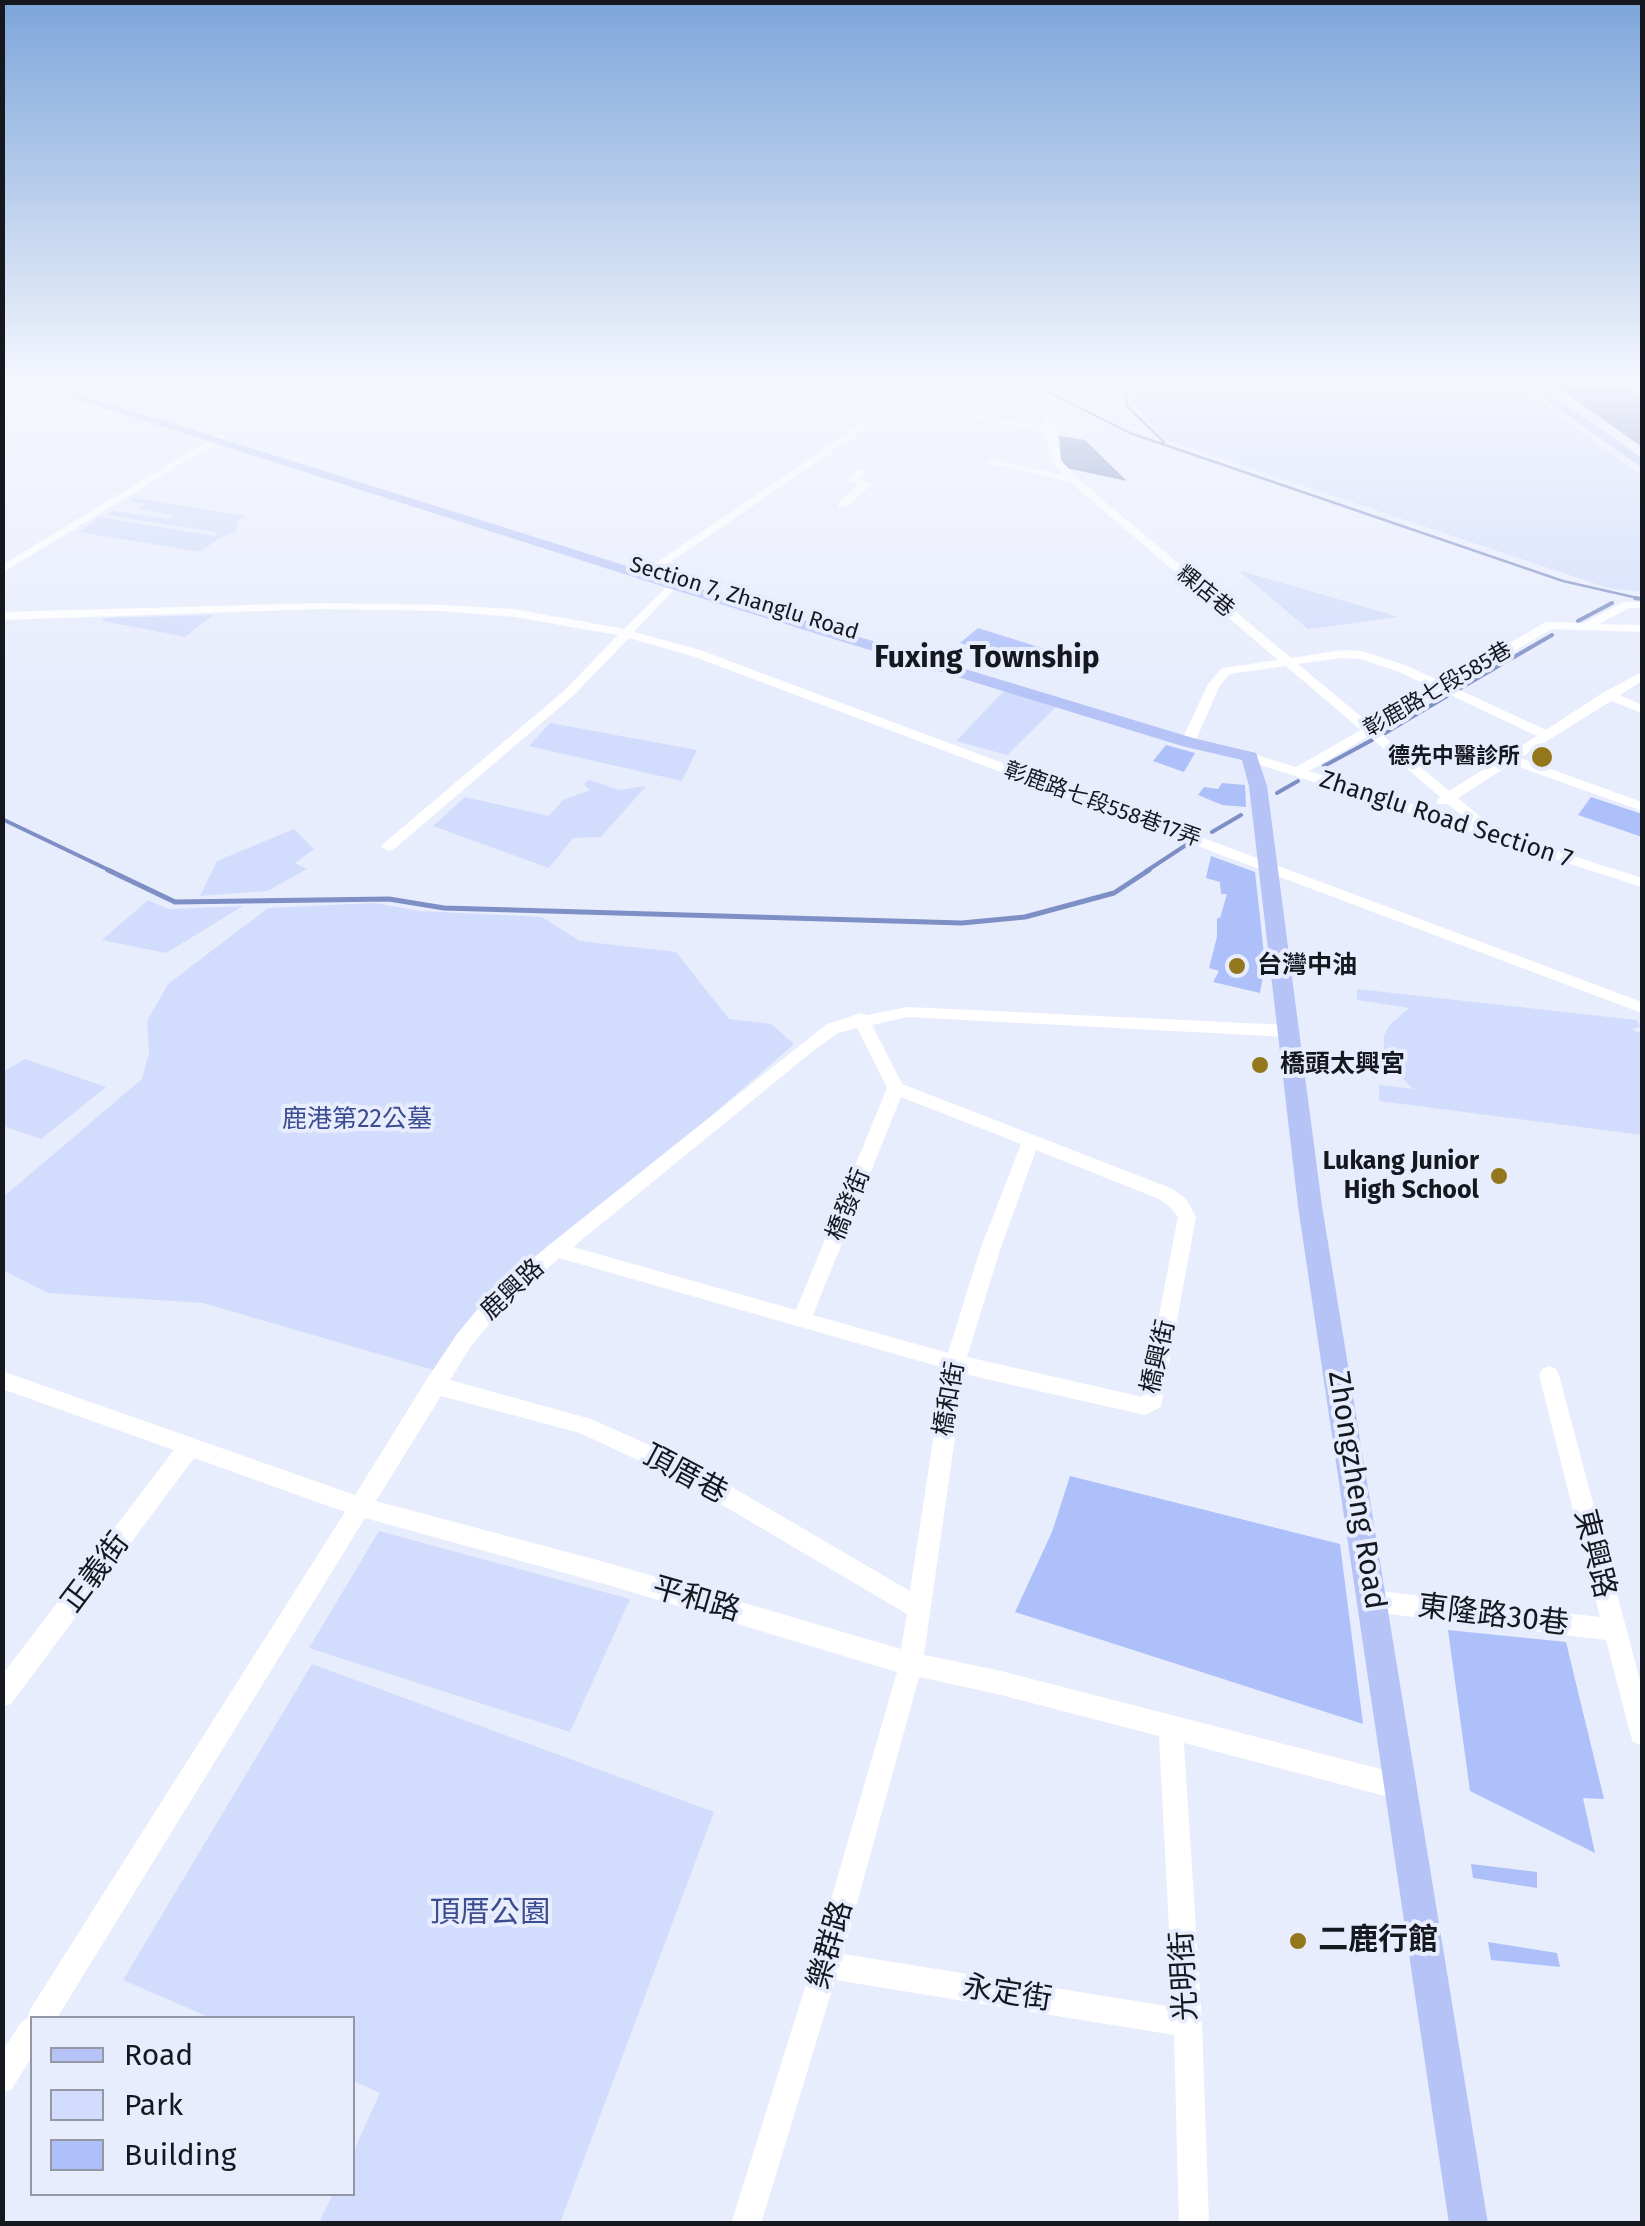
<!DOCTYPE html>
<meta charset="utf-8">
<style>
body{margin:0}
#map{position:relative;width:1645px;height:2226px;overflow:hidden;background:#e8edfd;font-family:"Fira Sans",sans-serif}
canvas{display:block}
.frame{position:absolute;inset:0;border:5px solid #15181e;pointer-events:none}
.legend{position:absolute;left:30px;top:2016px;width:325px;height:180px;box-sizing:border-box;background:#e8edfd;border:2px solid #9498a4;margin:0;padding:12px 18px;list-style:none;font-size:30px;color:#15181e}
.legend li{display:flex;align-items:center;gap:20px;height:50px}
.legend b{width:50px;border:2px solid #9498a4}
</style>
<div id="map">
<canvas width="1645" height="2226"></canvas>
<div class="frame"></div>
<ul class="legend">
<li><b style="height:12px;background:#b5c3f7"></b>Road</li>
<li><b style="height:28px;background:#d2dcfc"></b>Park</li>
<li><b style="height:28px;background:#aec0f9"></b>Building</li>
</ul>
</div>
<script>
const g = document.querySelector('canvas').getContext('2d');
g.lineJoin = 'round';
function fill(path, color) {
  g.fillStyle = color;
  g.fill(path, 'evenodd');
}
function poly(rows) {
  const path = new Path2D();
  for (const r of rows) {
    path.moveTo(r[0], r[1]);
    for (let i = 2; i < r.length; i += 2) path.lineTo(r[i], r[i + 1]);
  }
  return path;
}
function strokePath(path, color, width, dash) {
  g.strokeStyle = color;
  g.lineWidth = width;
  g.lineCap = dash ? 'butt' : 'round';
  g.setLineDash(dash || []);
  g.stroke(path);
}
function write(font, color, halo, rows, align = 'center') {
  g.font = font + ' "Fira Sans","Noto Sans TC",sans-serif';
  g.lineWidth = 8;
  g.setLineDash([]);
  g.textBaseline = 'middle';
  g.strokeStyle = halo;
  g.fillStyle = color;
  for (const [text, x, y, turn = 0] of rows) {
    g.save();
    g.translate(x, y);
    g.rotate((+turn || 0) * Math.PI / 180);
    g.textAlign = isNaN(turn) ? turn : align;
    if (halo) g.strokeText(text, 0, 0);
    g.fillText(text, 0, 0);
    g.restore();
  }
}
fill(poly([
 [1123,385,1517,385,1642,476,1642,592,1608,588,1164,439,1131,402],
 [134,498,245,516,235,523,239,526,233,533,221,537,200,552,79,532,100,517,216,536,215,532,107,515,112,511,170,519,174,515,138,509,146,504,129,501],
 [1238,570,1399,617,1308,629],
 [213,615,185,637,103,621,103,618],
 [1006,689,1059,704,1007,755,956,741],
 [550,723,697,750,682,781,529,746],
 [589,780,619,790,646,786,601,837,573,838,549,868,433,826,465,797,549,816,563,800,590,790,584,784],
 [294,829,314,849,295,863,307,869,267,891,200,896,217,861],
 [148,900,168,909,243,906,166,953,102,940],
 [374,903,420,911,542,917,580,941,676,952,729,1019,771,1024,794,1044,678,1145,501,1283,437,1371,203,1303,48,1293,3,1270,2,1198,142,1079,149,1053,147,1021,168,984,268,908],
 [1357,989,1637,1020,1640,1027,1631,1029,1642,1034,1642,1135,1379,1101,1379,1085,1413,1089,1387,1061,1384,1048,1384,1035,1390,1025,1409,1008,1357,1000],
 [25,1059,106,1087,41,1139,3,1126,3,1072],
 [379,1531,630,1599,570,1732,309,1648],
 [312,1664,714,1812,560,2223,319,2223,333,2194,352,2194,353,2152,380,2093,353,2081,352,2018,211,2018,123,1980]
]), '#d2dcfc');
fill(poly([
 [1554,385,1623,385,1642,398,1642,447],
 [1059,436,1085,440,1127,481,1066,468,1061,460]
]), '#7e8fc5');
strokePath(poly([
 [1034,385,1130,433,1563,581,1642,599],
 [1119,385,1127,395,1126,405,1164,442]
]), '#7e8fc5', 2.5);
strokePath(poly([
 [1635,598,1642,599],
 [1578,621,1612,603],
 [1457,690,1552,635],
 [1385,733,1447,696],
 [1324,766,1372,740],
 [1277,793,1298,781],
 [2,819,113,872],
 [1212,832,1241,815],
 [1145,872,1189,843]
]), '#7e8fc5', 4);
strokePath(poly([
 [108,870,175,902,389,899,444,908,962,923,1025,917,1114,893,1149,870]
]), '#7e8fc5', 5);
fill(poly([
 [978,628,1045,649,1028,664,960,643],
 [1166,745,1195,753,1184,772,1153,761],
 [1222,783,1245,785,1246,807,1222,805,1198,795,1204,787,1218,789],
 [1591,797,1642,814,1642,837,1578,815],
 [1211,856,1255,872,1265,963,1260,993,1213,982,1219,971,1209,968,1217,937,1217,918,1220,918,1227,894,1221,894,1220,882,1206,878],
 [1070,1476,1340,1544,1363,1724,1015,1612,1052,1532],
 [1448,1630,1566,1642,1604,1799,1583,1798,1595,1853,1470,1791],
 [1471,1864,1537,1872,1537,1888,1473,1878],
 [1488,1942,1557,1953,1560,1967,1491,1960]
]), '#aec0f9');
fill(poly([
 [918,385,928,385,908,400,1044,427,1041,410,1014,385,1023,385,1050,409,1057,431,1061,460,1077,478,1291,658,1342,650,1361,651,1405,665,1442,682,1546,622,1584,623,1623,602,1642,602,1642,608,1629,608,1599,624,1642,625,1642,632,1552,629,1453,687,1546,730,1604,692,1642,672,1642,681,1620,695,1642,705,1642,713,1611,701,1520,758,1642,802,1642,811,1511,764,1458,798,1498,832,1642,878,1642,887,1245,760,1243,757,1250,753,1296,767,1361,730,1286,666,1230,674,1220,685,1195,742,1193,745,1183,745,1181,742,1208,684,1222,668,1278,660,1070,482,987,463,992,460,1063,475,1051,461,1045,433,902,404,647,578,637,576,918,385],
 [1342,658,1360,659,1397,671,1433,688,1370,724,1298,664,1342,658],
 [1444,692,1537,736,1449,791,1378,731,1444,692],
 [1369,736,1440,797,1436,801,1438,804,1448,804,1471,823,1309,771,1369,736],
 [219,434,227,436,2,573,2,565,219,434],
 [856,468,865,470,859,479,872,484,846,507,838,507,838,503,859,485,848,481,856,468],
 [678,576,682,577,682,581,634,632,700,650,1642,1002,1642,1013,692,656,629,638,573,696,393,850,388,851,381,847,383,844,565,690,618,635,514,617,442,611,321,609,2,620,2,612,321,603,442,605,514,609,624,629,678,576],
 [908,1007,1288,1025,1296,1031,1288,1037,908,1017,872,1025,902,1084,1173,1189,1186,1199,1196,1217,1161,1407,1145,1415,964,1374,924,1655,997,1670,1400,1774,1409,1778,1413,1787,1409,1796,1400,1800,1184,1743,1202,2023,1209,2224,1179,2224,1174,2035,835,1980,761,2224,731,2224,812,1965,897,1672,608,1585,365,1518,57,2018,32,2018,32,2056,12,2089,2,2093,2,2052,22,2021,27,2019,31,2008,345,1512,194,1458,11,1704,2,1707,2,1675,174,1450,2,1389,2,1371,355,1495,427,1379,457,1334,486,1299,549,1245,827,1024,861,1013,867,1015,908,1007],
 [857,1028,887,1088,796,1310,573,1247,813,1051,838,1033,857,1028],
 [901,1097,1021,1144,980,1250,948,1353,813,1315,901,1097],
 [1036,1150,1159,1199,1172,1209,1178,1217,1143,1397,967,1357,1000,1250,1036,1150],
 [559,1258,944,1368,910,1591,696,1466,591,1419,450,1380,471,1346,500,1311,559,1258],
 [441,1396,580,1433,680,1480,907,1614,901,1649,608,1563,376,1501,441,1396],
 [919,1677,997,1694,1159,1736,1173,2007,843,1954,919,1677],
 [1549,1366,1556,1369,1559,1375,1642,1688,1642,1745,1633,1742,1630,1733,1606,1640,1372,1612,1364,1609,1360,1601,1364,1593,1372,1590,1600,1617,1539,1375,1542,1369,1549,1366]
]), '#fff');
fill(poly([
 [32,385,50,385,678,582,1193,738,1256,753,1267,786,1322,1206,1488,2224,1449,2224,1298,1206,1249,786,1242,760,1182,746,668,588,32,385],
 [1524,385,1538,385,1642,458,1642,468,1524,385],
 [1626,385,1640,385,1642,395,1638,394,1626,385]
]), '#b5c3f7');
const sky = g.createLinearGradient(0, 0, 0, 697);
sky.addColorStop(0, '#7da5da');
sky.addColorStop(0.55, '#f5f7fe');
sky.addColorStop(1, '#f5f7fe00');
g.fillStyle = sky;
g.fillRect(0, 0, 1645, 697);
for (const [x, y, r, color] of [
 [1542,757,12,"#92771d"],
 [1237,966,10,"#92771d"],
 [1260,1065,10,"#92771d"],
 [1499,1176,10,"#92771d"],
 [1298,1941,10,"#92771d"]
]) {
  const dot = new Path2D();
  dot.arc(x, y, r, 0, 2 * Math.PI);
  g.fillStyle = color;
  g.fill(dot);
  strokePath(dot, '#e8edfd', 4);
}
write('22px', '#15181e', '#e8edfd', [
 ["粿店巷",1205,592,39],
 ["Section 7, Zhanglu Road",744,599,17],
 ["彰鹿路七段585巷",1438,690,-30],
 ["彰鹿路七段558巷17弄",1102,805,20]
]);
write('bold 22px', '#15181e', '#e8edfd', [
 ["德先中醫診所",1520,757]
], 'right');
write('25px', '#15181e', '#e8edfd', [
 ["Zhanglu Road Section 7",1446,820,18],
 ["橋發街",849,1205,-68],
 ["鹿興路",513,1290,-43],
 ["橋興街",1159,1357,-77],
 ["橋和街",950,1399,-80]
]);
write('bold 25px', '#15181e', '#e8edfd', [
 ["台灣中油",1257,966],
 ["橋頭太興宮",1280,1065],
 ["Lukang Junior",1479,1162,"right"],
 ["High School",1479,1191,"right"]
], 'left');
write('25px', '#3c4c90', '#e8edfd', [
 ["鹿港第22公墓",357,1120]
]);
write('bold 30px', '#15181e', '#e8edfd', [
 ["Fuxing Township",987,659]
]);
write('30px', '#15181e', '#e8edfd', [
 ["頂厝巷",685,1475,28],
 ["Zhongzheng Road",1356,1490,81],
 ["東興路",1594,1554,76],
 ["正義街",96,1573,-53],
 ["平和路",696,1600,16],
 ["東隆路30巷",1493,1616,7],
 ["樂群路",831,1945,-74],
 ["光明街",1185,1976,-93],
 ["永定街",1007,1994,9]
]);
write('30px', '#3c4c90', '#e8edfd', [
 ["頂厝公園",490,1914]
]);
write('bold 30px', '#15181e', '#e8edfd', [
 ["二鹿行館",1318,1941]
], 'left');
</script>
